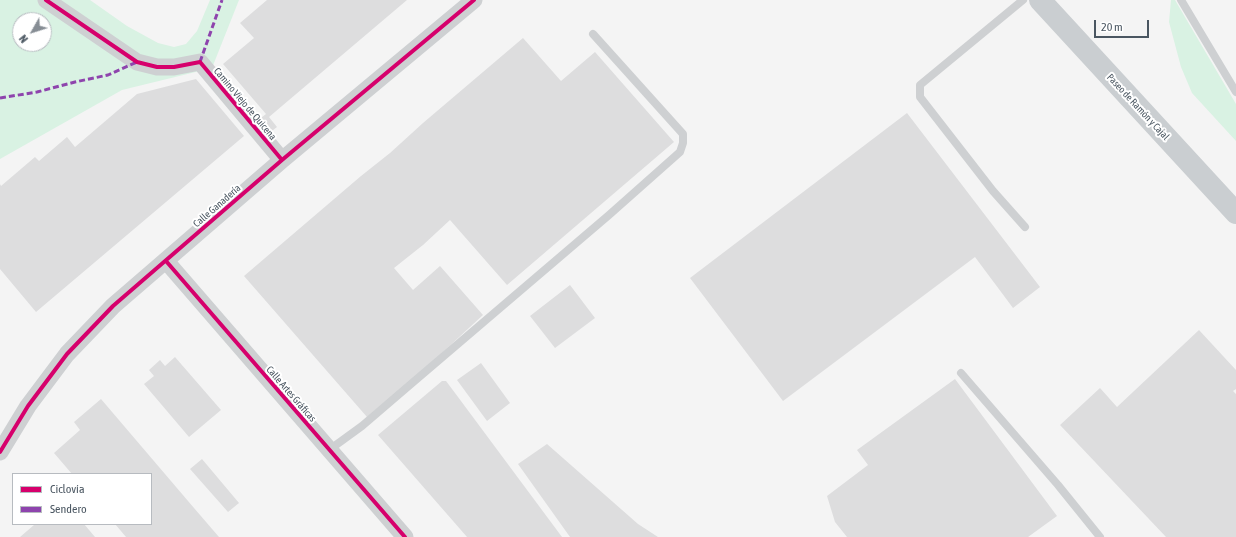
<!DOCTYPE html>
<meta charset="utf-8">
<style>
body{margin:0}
#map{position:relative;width:1236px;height:537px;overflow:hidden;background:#f4f4f4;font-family:"Asap Condensed",sans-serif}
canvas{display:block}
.legend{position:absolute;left:12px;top:473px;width:140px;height:52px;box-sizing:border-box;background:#fff;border:1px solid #b7bbc0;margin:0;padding:5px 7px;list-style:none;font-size:12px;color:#4a5661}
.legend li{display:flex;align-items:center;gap:8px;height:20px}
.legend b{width:20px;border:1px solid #b7bbc0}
.north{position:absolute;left:12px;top:12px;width:40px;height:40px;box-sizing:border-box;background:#fff;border:1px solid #b7bbc0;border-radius:50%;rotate:231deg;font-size:11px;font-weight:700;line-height:16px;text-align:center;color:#4a5661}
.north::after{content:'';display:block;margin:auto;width:14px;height:18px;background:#868d94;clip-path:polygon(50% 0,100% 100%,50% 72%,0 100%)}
.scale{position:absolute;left:1094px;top:20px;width:55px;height:18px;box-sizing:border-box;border:2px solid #4a5661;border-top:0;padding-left:5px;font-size:12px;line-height:14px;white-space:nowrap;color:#4a5661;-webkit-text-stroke:3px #fff;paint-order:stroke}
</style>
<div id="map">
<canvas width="1236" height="537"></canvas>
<ul class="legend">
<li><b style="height:5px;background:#d6006c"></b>Ciclovía</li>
<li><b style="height:5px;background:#8e44ad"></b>Sendero</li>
</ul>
<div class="north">N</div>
<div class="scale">20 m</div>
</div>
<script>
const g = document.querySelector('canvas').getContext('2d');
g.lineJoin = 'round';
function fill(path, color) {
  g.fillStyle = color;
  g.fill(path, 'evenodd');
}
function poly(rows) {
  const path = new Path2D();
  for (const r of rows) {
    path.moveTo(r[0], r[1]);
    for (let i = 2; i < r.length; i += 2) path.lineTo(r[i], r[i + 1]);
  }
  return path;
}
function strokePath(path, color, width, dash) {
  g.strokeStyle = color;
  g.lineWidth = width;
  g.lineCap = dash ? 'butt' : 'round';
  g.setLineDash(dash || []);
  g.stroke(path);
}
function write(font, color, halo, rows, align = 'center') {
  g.font = font + ' "Asap Condensed",sans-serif';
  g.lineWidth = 4;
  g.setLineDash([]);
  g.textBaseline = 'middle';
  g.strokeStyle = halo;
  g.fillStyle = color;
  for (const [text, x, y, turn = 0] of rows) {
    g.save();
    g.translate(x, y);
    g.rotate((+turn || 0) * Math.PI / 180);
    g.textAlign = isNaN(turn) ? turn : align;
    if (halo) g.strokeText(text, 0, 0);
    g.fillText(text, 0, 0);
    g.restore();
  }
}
fill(poly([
 [0,0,90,0,127,26,158,43,174,47,186,44,197,31,210,0,239,0,212,68,122,90,0,159],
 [20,20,44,20,44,44,20,44],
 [1171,0,1175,0,1236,104,1236,141,1192,93,1181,67,1169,22]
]), '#d9f2e3');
fill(poly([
 [267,0,407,0,269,117,277,127,268,134,257,121,266,114,223,64,254,38,240,23],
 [523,38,561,81,595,52,674,142,507,285,450,220,423,245,394,268,413,290,440,266,483,315,430,364,367,417,244,276,361,176,390,153,423,123],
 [196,79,244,136,36,312,0,269,0,184,1,186,35,157,39,161,67,137,75,147,137,94],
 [907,113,1040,287,1013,308,975,257,783,401,690,278],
 [570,285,595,318,555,348,530,316],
 [1199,330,1236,370,1236,389,1233,391,1236,394,1236,537,1166,537,1060,425,1100,388,1117,407],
 [175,357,221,410,189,437,144,384,154,376,149,370,160,360,165,366],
 [481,363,510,403,487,421,457,380],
 [955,379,1057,516,1028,537,847,537,835,522,827,496,868,465,857,450],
 [442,381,446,381,458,397,562,537,467,537,378,435],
 [101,399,194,508,219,537,126,537,115,524,151,524,151,474,72,474,54,453,80,430,74,422],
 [547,444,638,524,658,537,570,537,518,464],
 [202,459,239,503,228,512,190,469],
 [33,524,84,524,95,537,20,537,34,525]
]), '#ddddde');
strokePath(poly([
 [1023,0,920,85,920,97,993,191,1025,227],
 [1181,0,1236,92],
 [961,373,1058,485,1100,537],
 [329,450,362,426,411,384,609,215,680,152,683,143,683,134,593,34]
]), '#ced0d2', 8);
strokePath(poly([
 [46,0,137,62,157,67,174,67,200,62,282,160],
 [166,261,405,537],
 [0,452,28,406,67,354,113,306,282,160,474,0]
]), '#ced0d2', 17);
strokePath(poly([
 [1040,0,1236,213]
]), '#caced1', 22);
strokePath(poly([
 [200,62,222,0],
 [0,98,37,92,75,82,108,75,137,62]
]), '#8e44ad', 3, [6, 3]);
strokePath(poly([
 [46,0,137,62,157,67,174,67,200,62,282,160],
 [166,261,405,537],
 [0,452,28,406,67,354,113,306,282,160,474,0]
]), '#d6006c', 4);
write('10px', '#4a5661', '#fff', [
 ["Camino Viejo de Quicena",245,104,50],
 ["Paseo de Ramón y Cajal",1138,107,47],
 ["Calle Ganadería",217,206,-41],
 ["Calle Artes Gráficas",291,394,49]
]);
</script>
